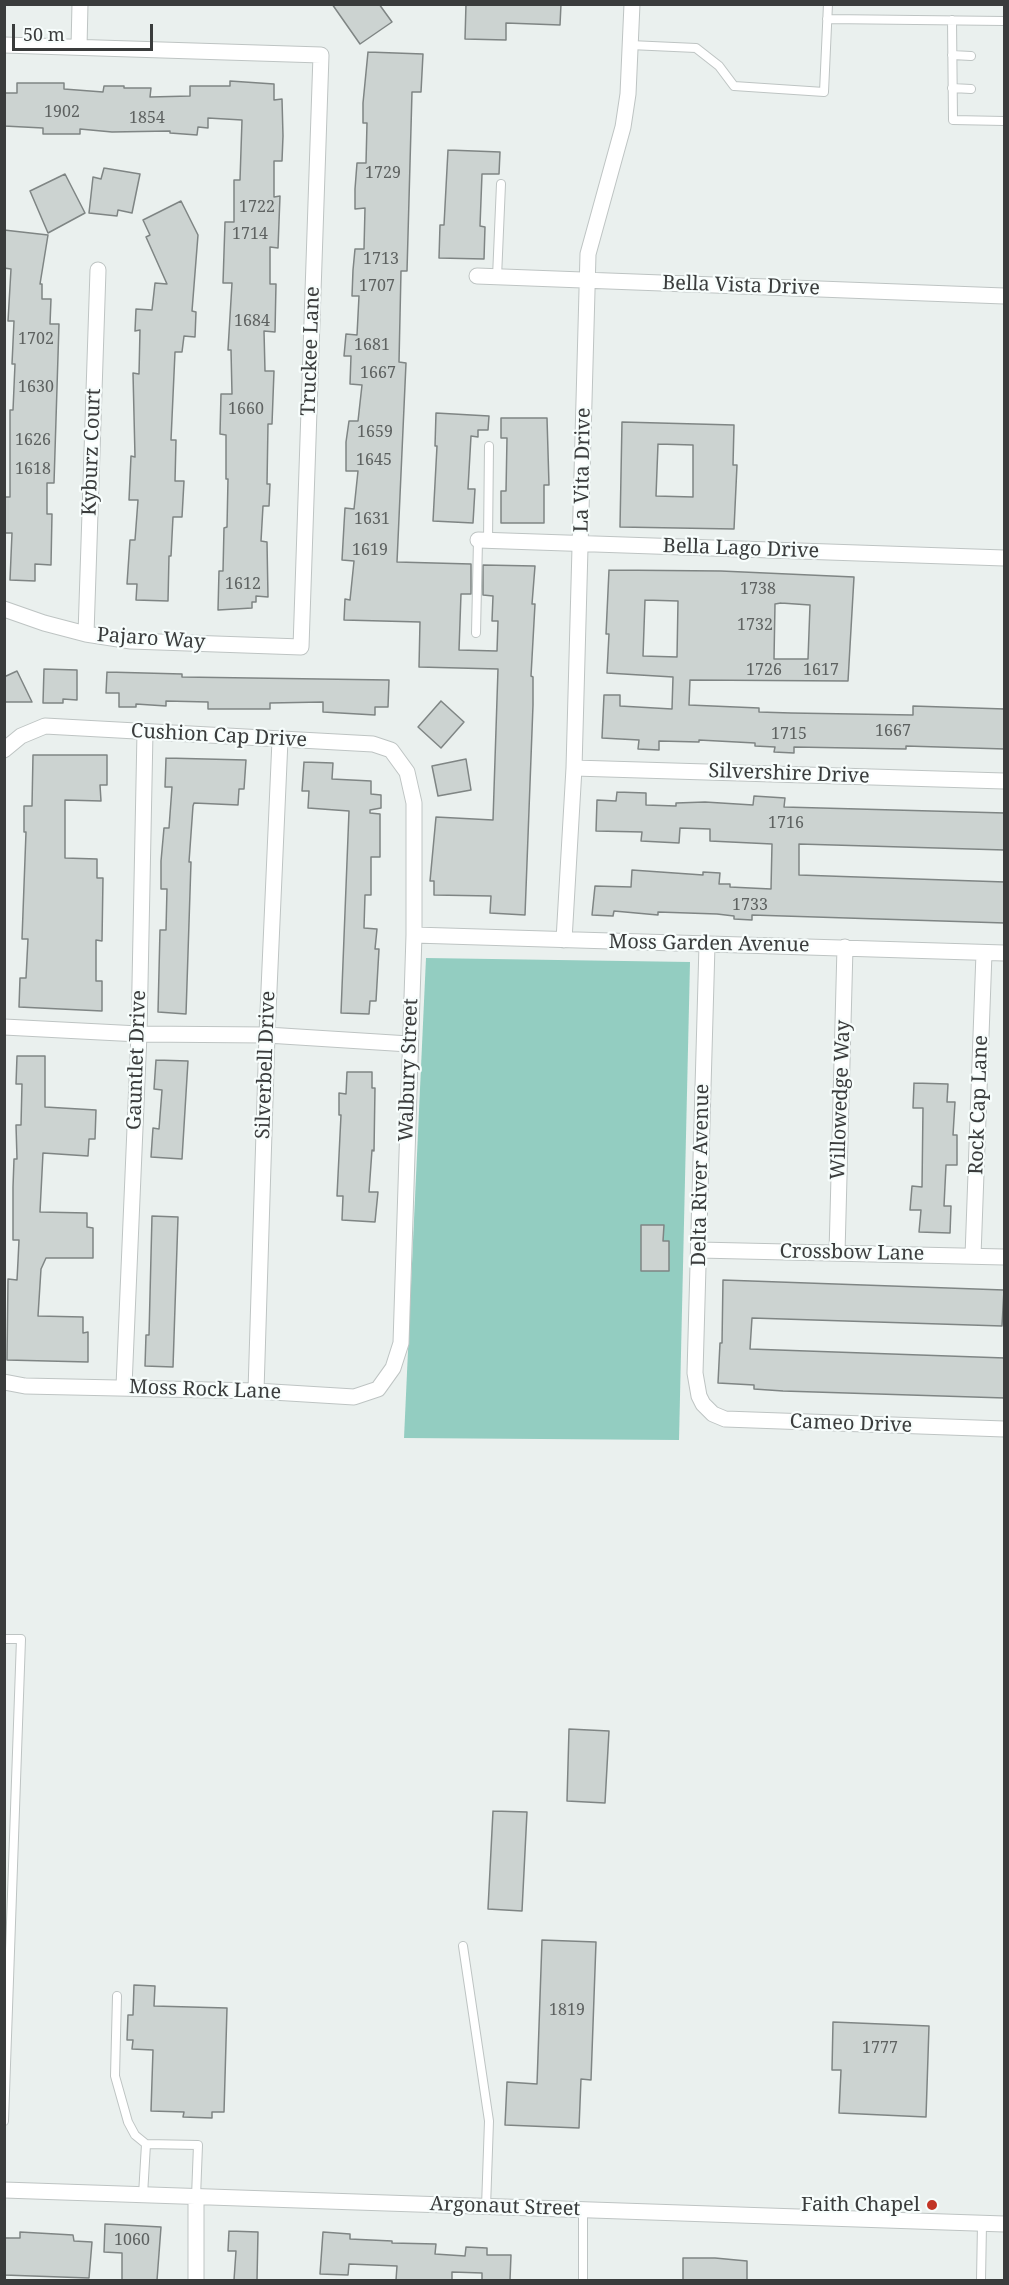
<!DOCTYPE html>
<style>
body{margin:0}
#map{position:relative;width:1009px;height:2285px;overflow:hidden;background:#eaf0ee;font-family:"Noto Serif",serif}
canvas{display:block}
.frame{position:absolute;inset:0;border:6px solid #3a3c3c;pointer-events:none}
.scale{position:absolute;left:12px;top:24px;width:141px;height:27px;box-sizing:border-box;border:3px solid #3a3c3c;border-top:0;padding-left:8px;font-size:18px;line-height:21px;white-space:nowrap;color:#3a3c3c;-webkit-text-stroke:4px #f7fdfc;paint-order:stroke}
</style>
<div id="map">
<canvas width="1009" height="2285"></canvas>
<div class="frame"></div>
<div class="scale">50 m</div>
</div>
<script>
const g = document.querySelector('canvas').getContext('2d');
g.lineJoin = 'round';
function fill(path, color) {
  g.fillStyle = color;
  g.fill(path, 'evenodd');
}
function poly(rows) {
  const path = new Path2D();
  for (const r of rows) {
    path.moveTo(r[0], r[1]);
    for (let i = 2; i < r.length; i += 2) path.lineTo(r[i], r[i + 1]);
  }
  return path;
}
function strokePath(path, color, width, dash) {
  g.strokeStyle = color;
  g.lineWidth = width;
  g.lineCap = dash ? 'butt' : 'round';
  g.setLineDash(dash || []);
  g.stroke(path);
}
function write(font, color, halo, rows, align = 'center') {
  g.font = font + ' "Noto Serif",serif';
  g.lineWidth = 4.5;
  g.setLineDash([]);
  g.textBaseline = 'middle';
  g.strokeStyle = halo;
  g.fillStyle = color;
  for (const [text, x, y, turn = 0] of rows) {
    g.save();
    g.translate(x, y);
    g.rotate((+turn || 0) * Math.PI / 180);
    g.textAlign = isNaN(turn) ? turn : align;
    if (halo) g.strokeText(text, 0, 0);
    g.fillText(text, 0, 0);
    g.restore();
  }
}
fill(poly([
 [426,958,690,962,679,1440,404,1438]
]), '#93cdc1');
const building = poly([
 [332,4,379,4,392,22,360,44,332,4],
 [466,4,561,4,560,25,506,23,506,40,465,39,466,4],
 [368,52,423,54,421,92,412,92,407,271,401,271,399,362,406,363,397,562,471,564,471,594,461,594,459,650,497,651,498,621,492,621,493,596,483,595,483,565,535,566,532,604,535,604,531,676,533,677,533,705,525,915,490,913,491,896,434,895,434,881,430,881,436,817,493,820,498,669,419,667,420,622,344,620,345,599,350,600,354,561,342,560,344,525,345,508,354,509,358,471,346,471,346,442,349,421,358,421,362,385,350,384,351,356,344,356,346,334,357,335,359,296,352,296,353,270,355,249,364,249,365,208,355,209,355,189,357,163,366,163,367,123,363,123,363,103,368,52],
 [230,81,274,84,274,100,282,99,283,136,282,161,274,161,274,197,280,196,278,248,270,247,270,284,276,284,275,332,264,331,265,371,274,371,272,424,268,424,267,484,270,484,269,506,263,506,261,541,267,542,268,597,256,596,256,602,252,602,252,608,218,610,219,571,223,571,224,528,227,527,228,479,226,479,226,435,220,434,221,394,232,394,231,350,228,350,232,283,223,283,225,222,234,222,234,180,240,180,242,120,208,118,208,128,198,127,197,135,170,133,170,131,112,132,80,129,80,134,43,134,43,128,4,126,4,93,17,93,17,83,64,83,64,89,103,92,104,86,124,86,124,88,151,88,150,97,190,96,190,86,230,86,230,81],
 [448,150,500,152,499,174,482,174,480,226,485,227,484,259,439,258,440,225,444,225,448,150],
 [104,168,140,174,132,213,118,210,117,216,89,213,93,177,101,179,104,168],
 [65,174,85,213,48,233,30,191,65,174],
 [181,201,198,235,192,311,196,312,195,337,184,336,182,352,175,352,171,440,176,440,175,481,184,481,182,517,173,517,171,556,169,556,168,601,136,600,137,584,127,584,130,540,135,540,138,500,129,500,131,456,135,457,133,373,139,374,140,330,135,331,136,309,152,310,155,283,167,284,146,237,150,235,143,220,181,201],
 [4,230,48,235,40,284,42,284,42,299,51,299,50,324,59,324,54,483,47,483,47,514,52,514,51,565,35,564,35,581,10,580,12,533,4,533,4,497,10,497,10,410,13,410,15,364,12,364,14,321,8,321,11,269,4,268,4,230],
 [436,413,489,416,488,430,478,430,478,437,471,436,468,489,475,489,473,523,433,521,437,446,435,446,436,413],
 [501,418,547,418,549,485,544,485,544,523,501,523,501,491,506,491,507,438,501,438,501,418],
 [622,422,734,425,733,465,737,465,734,529,620,527,622,422],
 [658,444,693,445,693,497,656,496,658,444],
 [609,570,721,571,854,577,848,681,690,680,689,705,759,708,759,712,791,713,913,715,913,706,1005,709,1005,749,906,746,906,749,794,747,794,753,774,752,775,747,755,746,755,743,699,740,699,742,659,741,659,750,638,749,639,740,602,738,604,695,620,695,620,706,672,709,673,677,607,673,609,634,606,634,609,570],
 [645,600,678,601,677,657,643,656,645,600],
 [781,603,810,605,808,659,774,659,775,604,781,603],
 [44,669,77,670,77,700,63,699,63,703,43,703,44,669],
 [17,671,32,702,4,702,4,677,17,671],
 [107,672,182,674,182,677,389,680,388,707,375,707,375,715,323,712,323,702,270,703,270,709,208,709,208,702,166,701,166,706,136,704,136,707,119,707,119,693,106,693,107,672],
 [441,701,464,722,441,748,418,727,441,701],
 [33,755,107,755,107,785,100,785,101,801,65,800,65,858,97,859,97,878,103,878,102,941,96,940,96,981,102,981,102,1011,19,1007,20,978,26,978,28,939,22,939,26,832,24,832,24,806,32,806,33,755],
 [166,758,246,760,244,789,239,789,238,805,194,803,193,806,189,862,191,862,186,1014,158,1012,160,930,166,930,167,889,161,889,161,861,164,828,169,828,172,787,165,787,166,758],
 [466,759,471,790,438,796,432,766,466,759],
 [304,762,333,763,332,779,371,781,371,794,381,795,381,808,370,810,370,813,380,814,380,857,371,857,371,895,365,895,364,928,377,929,375,949,379,949,376,1001,370,1001,369,1014,341,1013,349,811,308,808,309,791,302,791,304,762],
 [617,792,646,793,646,805,676,806,676,803,705,802,753,805,754,796,785,798,784,807,1005,813,1005,850,799,844,799,875,1005,882,1005,923,752,915,752,920,734,919,734,916,717,914,658,912,658,915,614,911,613,916,592,915,595,886,631,887,632,870,703,875,703,872,720,873,719,884,730,884,730,887,771,889,772,844,710,841,710,829,680,828,679,843,641,841,642,832,596,831,597,800,616,801,617,792],
 [17,1056,45,1056,45,1107,96,1110,95,1139,89,1139,88,1156,43,1153,40,1212,87,1213,87,1227,93,1228,93,1258,46,1258,41,1269,38,1316,83,1317,83,1333,88,1332,88,1362,7,1360,8,1279,17,1280,18,1261,19,1240,13,1240,13,1187,14,1159,17,1159,16,1125,21,1125,22,1084,16,1084,17,1056],
 [156,1060,188,1061,182,1159,151,1157,153,1128,159,1129,162,1090,154,1089,156,1060],
 [347,1072,372,1072,372,1088,375,1088,374,1151,372,1150,369,1192,378,1192,375,1222,342,1220,343,1196,337,1196,341,1115,339,1115,339,1093,346,1094,347,1072],
 [914,1083,948,1084,947,1102,955,1102,953,1135,957,1135,957,1165,946,1165,944,1206,951,1206,950,1233,919,1232,921,1210,910,1210,912,1186,922,1187,923,1108,913,1108,914,1083],
 [152,1216,178,1217,173,1367,145,1366,146,1335,149,1335,152,1216],
 [641,1225,664,1225,663,1241,669,1241,669,1271,641,1271,641,1225],
 [723,1280,1004,1290,1002,1326,752,1318,750,1349,1005,1358,1005,1398,783,1391,754,1389,754,1385,718,1383,720,1343,722,1343,723,1280],
 [569,1729,609,1731,605,1803,567,1801,569,1729],
 [493,1811,527,1812,522,1911,488,1909,493,1811],
 [542,1940,596,1942,591,2080,581,2079,579,2128,505,2125,507,2082,537,2084,542,1940],
 [134,1985,155,1986,154,2006,227,2008,224,2112,212,2112,212,2118,183,2117,184,2112,151,2111,153,2050,132,2049,133,2040,127,2040,128,2015,133,2015,134,1985],
 [833,2022,929,2026,926,2117,839,2113,841,2070,832,2070,833,2022],
 [105,2224,161,2227,157,2280,122,2280,122,2253,104,2252,105,2224],
 [229,2231,258,2232,257,2280,234,2280,236,2251,228,2251,229,2231],
 [20,2232,73,2235,74,2241,92,2242,89,2278,4,2275,4,2238,20,2238,20,2232],
 [323,2232,350,2234,350,2239,392,2241,392,2243,436,2244,435,2254,465,2256,466,2247,487,2248,487,2255,511,2255,510,2280,482,2280,482,2273,452,2272,452,2280,396,2280,397,2266,349,2264,348,2275,320,2274,323,2232],
 [683,2258,715,2258,747,2261,747,2280,683,2280,683,2258]
]);
fill(building, '#ccd3d1');
strokePath(building, '#7f8584', 1.5);
const lane = poly([
 [827,19,1004,21],
 [952,20,953,120,1004,121],
 [630,45,696,48,719,66,734,86,824,92,828,4],
 [952,55,971,56],
 [952,88,971,89],
 [497,277,501,184],
 [488,541,489,446],
 [476,633,478,540],
 [4,1639,21,1639,4,2121],
 [463,1946,489,2121,486,2207],
 [117,1996,115,2076,128,2122,135,2135,146,2144],
 [143,2195,146,2144,198,2145,196,2197],
 [583,2210,583,2280],
 [981,2280,982,2224]
]);
const street = poly([
 [4,45,321,55,301,647,131,641,86,634,44,623,4,609],
 [79,47,80,4],
 [477,276,1004,296],
 [478,540,1004,558],
 [86,634,98,270],
 [4,750,21,736,45,726,373,744,391,750,407,772,414,803,414,935,401,1343,393,1368,378,1389,354,1397,256,1391,25,1386,4,1382],
 [574,768,1004,781],
 [414,935,1004,953],
 [564,940,574,768,588,254,623,127,628,94,632,4],
 [707,945,695,1373,699,1396,703,1404,713,1414,725,1419,1004,1429],
 [4,1027,139,1034,267,1035,409,1044],
 [699,1250,1004,1257],
 [837,1253,845,947],
 [973,1256,984,953],
 [124,1386,139,1034,145,732],
 [256,1391,267,1035,280,740],
 [4,2190,1004,2224],
 [196,2280,196,2197]
]);
strokePath(lane, '#bec4c3', 10);
strokePath(street, '#bec4c3', 17);
strokePath(lane, '#fff', 8);
strokePath(street, '#fff', 15);
for (const [x, y, r, color] of [
 [932,2205,6,"#c23526"]
]) {
  const dot = new Path2D();
  dot.arc(x, y, r, 0, 2 * Math.PI);
  g.fillStyle = color;
  g.fill(dot);
  strokePath(dot, '#f7fdfc', 2);
}
write('16px', '#5e6261', null, [
 ["1902",62,112],
 ["1854",147,118],
 ["1729",383,173],
 ["1722",257,207],
 ["1714",250,234],
 ["1713",381,259],
 ["1707",377,286],
 ["1684",252,321],
 ["1702",36,339],
 ["1681",372,345],
 ["1667",378,373],
 ["1630",36,387],
 ["1660",246,409],
 ["1659",375,432],
 ["1626",33,440],
 ["1645",374,460],
 ["1618",33,469],
 ["1631",372,519],
 ["1619",370,550],
 ["1612",243,584],
 ["1738",758,589],
 ["1732",755,625],
 ["1726",764,670],
 ["1617",821,670],
 ["1667",893,731],
 ["1715",789,734],
 ["1716",786,823],
 ["1733",750,905],
 ["1819",567,2010],
 ["1777",880,2048],
 ["1060",132,2240]
]);
write('20px', '#3a3c3c', '#f7fdfc', [
 ["Bella Vista Drive",741,286,2],
 ["Truckee Lane",311,351,-88],
 ["Kyburz Court",92,452,-88],
 ["La Vita Drive",583,470,-89],
 ["Bella Lago Drive",741,549,2],
 ["Pajaro Way",151,639,4],
 ["Cushion Cap Drive",219,736,3],
 ["Silvershire Drive",789,774,2],
 ["Moss Garden Avenue",709,944,1],
 ["Gauntlet Drive",137,1060,-88],
 ["Silverbell Drive",266,1065,-88],
 ["Walbury Street",409,1070,-88],
 ["Willowedge Way",841,1100,-88],
 ["Rock Cap Lane",979,1105,-88],
 ["Delta River Avenue",701,1175,-89],
 ["Crossbow Lane",852,1253,1],
 ["Moss Rock Lane",205,1390,2],
 ["Cameo Drive",851,1424,2],
 ["Argonaut Street",505,2207,2]
]);
write('20px', '#3a3c3c', '#f7fdfc', [
 ["Faith Chapel",920,2205]
], 'right');
</script>
